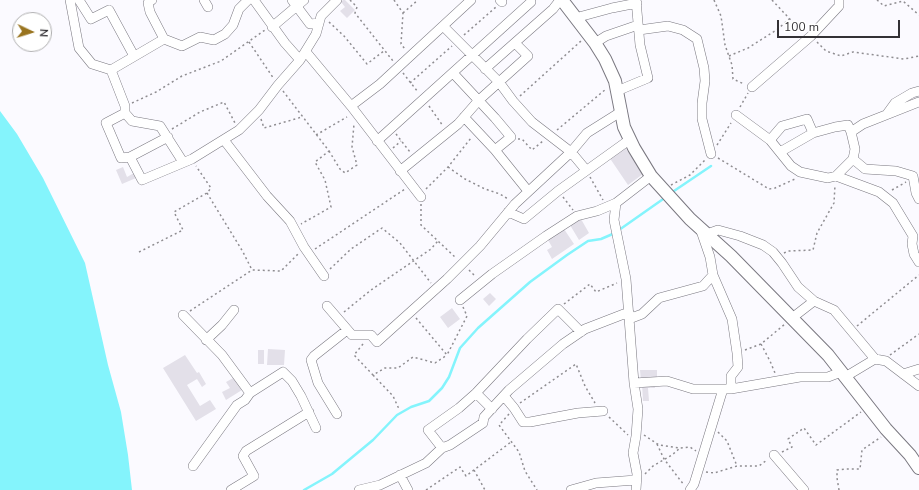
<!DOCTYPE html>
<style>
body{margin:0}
#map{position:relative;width:919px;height:490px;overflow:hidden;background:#fbfaff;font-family:"Nunito Sans",sans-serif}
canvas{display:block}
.north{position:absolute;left:12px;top:12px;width:40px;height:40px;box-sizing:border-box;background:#fff;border:1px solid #adadae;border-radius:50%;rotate:94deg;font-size:11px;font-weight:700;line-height:16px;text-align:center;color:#333135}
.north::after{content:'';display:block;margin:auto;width:14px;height:18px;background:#99741f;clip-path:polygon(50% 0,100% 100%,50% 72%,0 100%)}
.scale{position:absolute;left:777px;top:20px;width:123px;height:18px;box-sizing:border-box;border:2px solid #333135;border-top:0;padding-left:5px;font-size:12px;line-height:14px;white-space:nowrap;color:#333135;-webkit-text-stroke:3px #fff;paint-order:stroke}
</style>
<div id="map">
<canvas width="919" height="490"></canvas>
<div class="north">N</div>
<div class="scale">100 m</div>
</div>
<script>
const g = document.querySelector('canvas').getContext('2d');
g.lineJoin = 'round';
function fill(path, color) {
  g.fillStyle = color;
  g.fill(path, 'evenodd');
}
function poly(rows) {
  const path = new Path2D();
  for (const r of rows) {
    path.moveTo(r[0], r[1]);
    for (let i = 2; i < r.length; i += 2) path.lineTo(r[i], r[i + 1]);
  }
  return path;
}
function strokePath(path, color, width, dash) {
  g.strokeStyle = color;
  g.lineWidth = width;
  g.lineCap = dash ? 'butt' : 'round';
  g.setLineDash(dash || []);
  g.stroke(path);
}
fill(poly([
 [0,111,17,134,43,178,85,263,108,365,121,412,128,455,132,490,0,490]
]), '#84f4fc');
strokePath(poly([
 [671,193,711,166],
 [619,230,666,197],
 [304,490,332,474,373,440,397,415,411,407,429,401,442,388,449,377,460,348,478,328,530,282,567,255,588,241,601,239,615,233]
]), '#84f4fc', 2.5);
fill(poly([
 [343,0,345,0,355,10,347,18,340,11,345,7,341,2],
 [624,146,643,174,628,185,609,157],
 [123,167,127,177,134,173,136,178,122,184,116,170],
 [581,219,589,233,579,240,570,225],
 [564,229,574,244,552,259,547,250,552,247,548,240],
 [490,293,496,299,489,306,483,299],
 [452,308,460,319,448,328,440,317],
 [268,349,285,350,284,365,273,365,273,358,273,365,267,365],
 [258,350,264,350,264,364,258,364],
 [185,355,197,373,199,372,206,384,202,387,197,379,187,385,200,406,210,400,216,409,196,421,163,368],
 [640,370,657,370,657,381,641,381],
 [235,377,242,390,226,400,222,392,230,388,226,382],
 [654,383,655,388,648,388,649,401,643,401,642,384]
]), '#e3e0e9');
const minor = poly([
 [70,0,79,48,92,64,111,70],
 [79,0,91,19,109,10,134,56],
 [152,0,148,3,150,12,164,39,182,46,200,37,214,40,225,34,233,25,239,9,248,0],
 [204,0,208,7],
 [254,0,285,43,300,60],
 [292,0,310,24,319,23],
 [500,0,502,2],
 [575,18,612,8,637,3],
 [443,26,499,82,513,101,532,122,571,152,586,170],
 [272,27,304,0],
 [639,30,668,26,683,30,697,39,704,68,705,81,702,103,702,119,711,154],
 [595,43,606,36,638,25],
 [306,52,351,106,421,197],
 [485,69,553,9,560,0],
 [111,70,125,106,125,113,106,123,121,158,130,157],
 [111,70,164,39],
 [453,73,495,118,511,137,495,150],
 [752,87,811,36,839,6,839,0],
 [617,91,648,78,640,45,636,0],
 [351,106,380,84,471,0],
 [125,113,132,121,160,126,183,162],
 [887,114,895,103,912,93,919,91],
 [736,115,770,140,791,166,800,172,828,178,836,176,879,192,893,203,913,236,912,244,914,254,919,262],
 [464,117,495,150,528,191],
 [168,137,130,157,142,180,192,159,239,130,259,110,278,85,300,60,316,34,321,16,337,0],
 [224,140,267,196,290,221,304,247,324,276],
 [770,140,782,126,807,119,813,133,835,127,848,125,851,132],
 [377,141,531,2],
 [780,152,813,133],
 [853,159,865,169,896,171,913,176,916,193,919,199],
 [400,171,458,124,479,100,528,56,515,43],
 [836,176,853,159,855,149,851,132,863,124,919,102],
 [616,203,614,220,626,279,634,383,638,409,636,436,633,453,637,474,636,490],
 [508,212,524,219,558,191,629,140],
 [707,234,718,230,740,236,763,245,773,252,782,263,798,287,814,301,834,310,875,359],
 [713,275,732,319,737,353,738,367,731,376,731,389],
 [460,300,492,274,546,236,577,216,597,211,616,203,651,176],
 [327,306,352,335,371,335,377,342,447,279,480,246,515,204,571,152,587,133,622,111],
 [183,315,222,355,250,393],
 [792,318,814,301],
 [629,319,642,314,659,298,703,286,713,275,710,257,700,228],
 [206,340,222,325,234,310],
 [903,374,919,369],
 [845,377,875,359,886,361,919,386],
 [634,383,667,381,693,389,731,389,800,377,828,377,841,372],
 [476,393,492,409],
 [504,396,514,408,523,422,530,422,578,413,603,411],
 [337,414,318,383,311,360,314,356,347,330],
 [442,448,428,430,459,408,476,393,527,339,558,309,581,332],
 [774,455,804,490],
 [193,466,237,405,245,400,250,393,283,372,292,381,301,396,316,428],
 [400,475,408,490],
 [231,490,254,476,243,456,246,451,309,412],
 [359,490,380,485,426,463,442,448,450,445,483,423,484,417,509,390,563,344,585,329,629,312],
 [571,490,596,483,636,480],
 [690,490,694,484,723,389]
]);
const tertiary = poly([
 [562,0,595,43,605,59,615,81,624,127,634,148,651,176,690,219,731,256,828,355,886,429,910,455,919,468]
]);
strokePath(minor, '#7a7880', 10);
strokePath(tertiary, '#7a7880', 14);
strokePath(poly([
 [350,0,357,7,355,13,393,61],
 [394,0,403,13,401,44,405,49],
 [714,0,721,16,725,45,732,65,733,79,744,84],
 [772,0,802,32],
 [877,0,884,6,903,1,919,15],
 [403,13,418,0],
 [329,22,344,36,367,64,385,50],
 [464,35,496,7],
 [249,42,274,79],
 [817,42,826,51,841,56,853,52,904,59,919,56],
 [729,56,748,48,778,29,789,19],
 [403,73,418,92],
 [410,83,452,46],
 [283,91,329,151,315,162,325,180,331,207,301,224],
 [520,96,581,41],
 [132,103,156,92,182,76,221,61,265,30],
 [429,106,443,126],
 [740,107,748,93],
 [261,119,264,128,302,117],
 [172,129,200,112,224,102,235,123],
 [557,130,606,89],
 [396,134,410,152],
 [316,135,347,117],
 [518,139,522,139,532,150,543,141],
 [717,145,731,123],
 [393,148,401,141],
 [329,151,340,169,345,173,357,165,352,147,354,124],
 [718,158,769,189,775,188,795,179],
 [448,167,465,179,485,189,500,194,508,199],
 [590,177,603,200],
 [671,185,690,175,705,160],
 [426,189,448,167,471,138],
 [892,190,906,182],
 [207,193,243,252,252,270,281,271,298,254],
 [563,197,573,210],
 [421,204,421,225,456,258],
 [315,249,405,189],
 [139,252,183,230,174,212,207,193,211,188,196,166],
 [784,253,788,251,813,250,817,233,834,203,835,185],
 [330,269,351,249,382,228,400,243,431,283],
 [469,270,476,277],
 [564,304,590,284,596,292,617,283],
 [190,311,252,270],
 [344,312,371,290,431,249,438,241],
 [416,318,447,355,467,316,463,307],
 [857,326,919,275],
 [363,344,354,355,373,375,385,368,398,368,413,357,435,363,447,355],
 [761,344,770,361,775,373],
 [745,350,761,344,785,324],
 [890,355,919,334],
 [373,375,393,396,399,409],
 [520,403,576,364,585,386,595,403],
 [509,414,499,425,519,452,525,471,537,490],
 [609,417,628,435],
 [718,432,727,441,737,466],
 [644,435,659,445,680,448,690,447,696,451],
 [657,444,664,459,684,485],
 [782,452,792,447,788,439,804,428,816,445,861,412],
 [474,470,485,490],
 [706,472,714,473,737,466,759,466,767,460],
 [645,474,653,466,672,455,680,448],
 [426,490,460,467,466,476,511,442],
 [839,490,837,478,837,470,846,469,860,469,862,450,881,437]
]), '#8f8d91', 1.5, [2, 3]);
strokePath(minor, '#fff', 9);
strokePath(tertiary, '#fff', 12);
</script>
